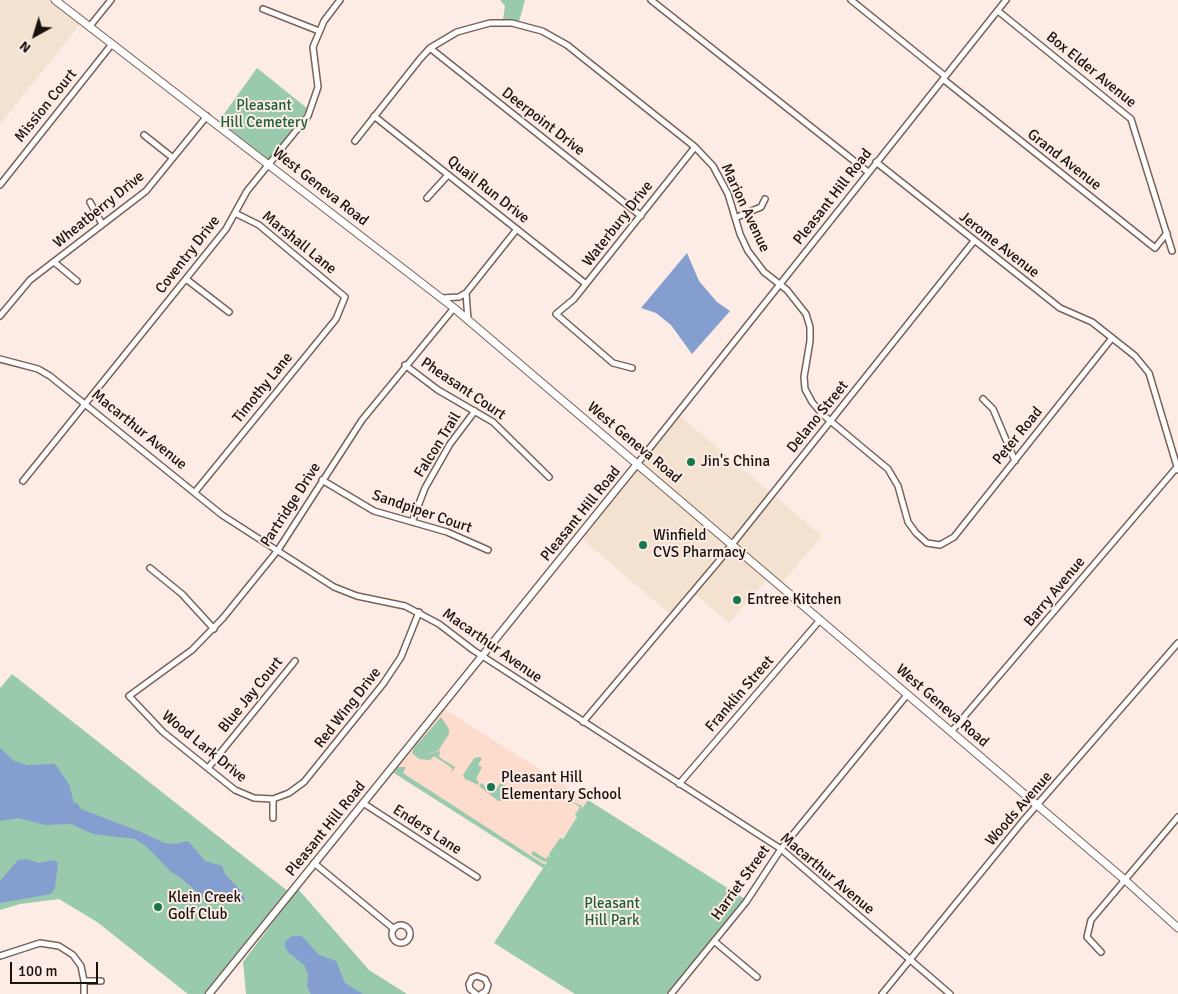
<!DOCTYPE html>
<style>
body{margin:0}
#map{position:relative;width:1178px;height:994px;overflow:hidden;background:#fcece5;font-family:Signika,sans-serif}
canvas{display:block}
.north{position:absolute;left:10px;top:10px;width:50px;height:50px;-webkit-text-stroke:4px #fcece5;paint-order:stroke;rotate:219deg;font-size:14px;font-weight:700;line-height:20px;text-align:center;color:#19110d}
.north::after{content:'';display:block;margin:auto;width:18px;height:22px;background:#19110d;clip-path:polygon(50% 0,100% 100%,50% 72%,0 100%)}
.scale{position:absolute;left:10px;top:962px;width:88px;height:22px;box-sizing:border-box;border:2px solid #19110d;border-top:0;padding-left:6px;font-size:15px;line-height:18px;white-space:nowrap;color:#19110d;-webkit-text-stroke:4px #fcece5;paint-order:stroke}
</style>
<div id="map">
<canvas width="1178" height="994"></canvas>
<div class="north">N</div>
<div class="scale">100 m</div>
</div>
<script>
const g = document.querySelector('canvas').getContext('2d');
g.lineJoin = 'round';
function fill(path, color) {
  g.fillStyle = color;
  g.fill(path, 'evenodd');
}
function poly(rows) {
  const path = new Path2D();
  for (const r of rows) {
    if (r.length === 3) {
      path.moveTo(r[0] + r[2], r[1]);
      path.arc(r[0], r[1], r[2], 0, 2 * Math.PI);
      continue;
    }
    path.moveTo(r[0], r[1]);
    for (let i = 2; i < r.length; i += 2) path.lineTo(r[i], r[i + 1]);
  }
  return path;
}
function strokePath(path, color, width, dash) {
  g.strokeStyle = color;
  g.lineWidth = width;
  g.lineCap = dash ? 'butt' : 'round';
  g.setLineDash(dash || []);
  g.stroke(path);
}
function write(font, color, halo, rows, align = 'center') {
  g.font = font + ' Signika,sans-serif';
  g.lineWidth = 4;
  g.setLineDash([]);
  g.textBaseline = 'middle';
  g.strokeStyle = halo;
  g.fillStyle = color;
  for (const [text, x, y, turn = 0] of rows) {
    g.save();
    g.translate(x, y);
    g.rotate((+turn || 0) * Math.PI / 180);
    g.textAlign = isNaN(turn) ? turn : align;
    if (halo) g.strokeText(text, 0, 0);
    g.fillText(text, 0, 0);
    g.restore();
  }
}
fill(poly([
 [0,0,54,0,82,22,0,124],
 [679,415,822,536,781,584,638,463],
 [637,467,768,578,729,623,691,591,671,615,579,536]
]), '#f4e2d1');
fill(poly([
 [444,709,588,800,543,868,392,772]
]), '#fddccd');
fill(poly([
 [500,0,525,0,519,22,503,20,505,6],
 [257,68,308,109,269,160,219,121],
 [12,674,289,892,207,994,188,994,97,922,59,899,20,904,0,910,0,688],
 [441,717,449,729,449,734,438,751,417,756,440,751,439,757,455,767,451,773,452,768,434,756,430,760,419,759,412,753,414,748],
 [479,757,482,758,478,765,482,767,476,779,479,782,478,785,465,779,463,775,474,758],
 [398,767,406,767,403,773,545,865,547,861,544,862,531,854,533,851,546,859,548,856,550,857,549,854,560,838,563,839,577,817,575,815,580,807,569,800,582,806,581,810,588,800,745,899,666,994,575,994,494,943,543,868,394,773],
 [481,783,494,792,500,783,510,789,505,800,498,801,479,786],
 [298,889,369,970,407,994,246,994,243,962]
]), '#99caad');
fill(poly([
 [687,253,699,281,717,302,730,311,692,354,671,325,656,313,641,308],
 [0,748,14,761,27,765,55,764,69,784,74,803,77,803,81,809,141,832,164,843,176,844,187,841,190,843,205,861,222,866,225,874,241,891,245,899,241,904,208,902,181,878,171,872,147,847,135,839,93,834,71,824,45,825,18,818,0,821],
 [27,859,38,863,54,860,58,863,55,888,51,894,0,903,0,881,18,860],
 [292,936,302,936,319,955,336,961,345,983,363,994,311,994,307,987,308,974,304,965,289,953,285,947,285,942]
]), '#859ed0');
const minor = poly([
 [651,0,868,172],
 [851,0,945,76],
 [263,9,319,31],
 [998,11,1131,119,1172,251],
 [90,26,111,0],
 [430,48,641,216],
 [943,79,1155,248,1167,233],
 [374,116,586,284],
 [144,135,173,158],
 [355,141,420,59,430,48,457,32,490,23,512,23,542,31,567,45,695,147,713,166,728,194,740,234,748,251,764,272,787,290,806,314,810,327,810,341,804,377,805,389,812,402,822,414,888,469,898,486,908,522,916,533,927,543,940,545,954,537,1112,338],
 [876,162,1060,308,1092,322,1135,356,1149,373,1178,470],
 [0,185,112,44],
 [427,198,448,175],
 [90,202,102,224],
 [735,218,761,207,765,199],
 [54,262,77,281],
 [186,279,229,312],
 [466,293,468,320],
 [442,298,459,297,466,293,517,229],
 [0,316,30,280,146,191,207,116],
 [0,359,38,369,50,376,222,515,334,587,357,596,405,606,439,624,473,650,781,849,950,994],
 [405,365,438,390,493,422,549,477],
 [632,368,613,363,556,314,574,299,695,147],
 [983,399,993,409,1015,461],
 [637,464,1006,0],
 [322,480,374,511,447,532,488,550],
 [23,481,226,229,247,191,308,116,318,87,313,47,324,21,340,0],
 [195,492,336,319,345,297,259,225,235,213],
 [412,522,425,488,450,444,475,411],
 [150,568,182,594,214,629],
 [419,612,401,657,383,684,304,782,289,793,273,799,254,798,235,790,163,732,129,696,192,650,223,618,278,550,362,420,454,308],
 [583,722,718,562,974,241],
 [951,732,1177,467],
 [208,768,295,661],
 [679,784,820,620],
 [363,803,477,877],
 [273,818,273,799],
 [314,863,394,929],
 [401,934,9],
 [714,941,757,977],
 [1101,952,1087,937,1091,920,1178,817],
 [0,956,40,943,59,946,73,955,81,966,84,981,84,994],
 [84,981,101,981],
 [476,994,470,989,469,984,472,978,477,976,485,979,488,985,486,991,481,994],
 [671,994,746,902,781,849,907,695],
 [882,994,1023,821,1178,643]
]);
const tertiary = poly([
 [209,994,637,464]
]);
const secondary = poly([
 [55,0,454,308,1125,880,1178,928]
]);
strokePath(minor, '#786258', 8);
strokePath(tertiary, '#786258', 9);
strokePath(secondary, '#786258', 9);
strokePath(minor, '#fff', 5);
strokePath(tertiary, '#fff', 6);
strokePath(secondary, '#fff', 7);
for (const [x, y, r, color] of [
 [691,462,5,"#15784f"],
 [643,545,5,"#15784f"],
 [737,600,5,"#15784f"],
 [491,787,5,"#15784f"],
 [158,907,5,"#15784f"]
]) {
  const dot = new Path2D();
  dot.arc(x, y, r, 0, 2 * Math.PI);
  g.fillStyle = color;
  g.fill(dot);
  strokePath(dot, '#fcece5', 2);
}
write('15px', '#19110d', '#fcece5', [
 ["Box Elder Avenue",1091,70,39],
 ["Mission Court",46,106,-51],
 ["Deerpoint Drive",543,122,38],
 ["Grand Avenue",1064,160,38],
 ["West Geneva Road",320,187,38],
 ["Quail Run Drive",488,190,38],
 ["Pleasant Hill Road",833,197,-52],
 ["Marion Avenue",745,208,65],
 ["Wheatberry Drive",99,210,-39],
 ["Waterbury Drive",618,224,-52],
 ["Marshall Lane",299,243,39],
 ["Jerome Avenue",999,245,38],
 ["Coventry Drive",188,255,-52],
 ["Timothy Lane",263,388,-51],
 ["Pheasant Court",463,389,34],
 ["Delano Street",818,417,-51],
 ["Macarthur Avenue",139,430,39],
 ["Peter Road",1018,436,-51],
 ["West Geneva Road",634,443,40],
 ["Falcon Trail",438,445,-58],
 ["Partridge Drive",291,505,-57],
 ["Sandpiper Court",422,512,19],
 ["Pleasant Hill Road",581,514,-51],
 ["Barry Avenue",1055,592,-50],
 ["Macarthur Avenue",492,646,35],
 ["Franklin Street",740,694,-49],
 ["Blue Jay Court",251,695,-51],
 ["West Geneva Road",942,706,41],
 ["Red Wing Drive",348,708,-52],
 ["Wood Lark Drive",204,747,39],
 ["Woods Avenue",1019,809,-49],
 ["Pleasant Hill Road",326,829,-51],
 ["Enders Lane",427,830,33],
 ["Macarthur Avenue",827,874,40],
 ["Harriet Street",741,883,-54]
]);
write('15px', '#1b5f3e', '#fcece5', [
 ["Pleasant",264,106],
 ["Hill Cemetery",264,123],
 ["Pleasant",612,904],
 ["Hill Park",612,921]
]);
write('15px', '#19110d', '#fcece5', [
 ["Jin's China",701,462],
 ["Winfield",653,536],
 ["CVS Pharmacy",653,553],
 ["Entree Kitchen",747,600],
 ["Pleasant Hill",501,778],
 ["Elementary School",501,795],
 ["Klein Creek",168,898],
 ["Golf Club",168,915]
], 'left');
</script>
